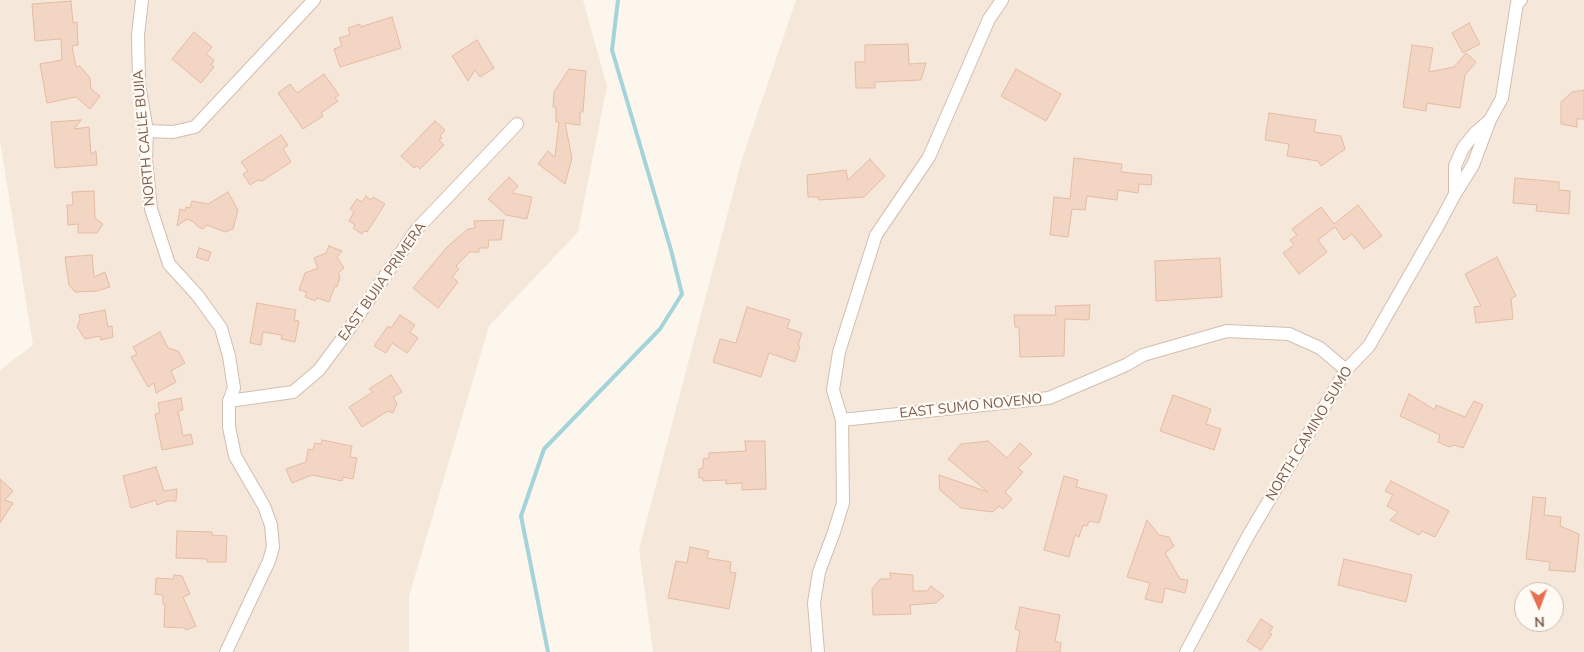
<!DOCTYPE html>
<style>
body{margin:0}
#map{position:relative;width:1584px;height:652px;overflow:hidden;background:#fdf6ec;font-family:"Nunito Sans",sans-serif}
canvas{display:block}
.north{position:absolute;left:1514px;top:582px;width:50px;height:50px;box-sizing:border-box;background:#fffaf3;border:1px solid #cabbb1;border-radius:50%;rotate:178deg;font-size:14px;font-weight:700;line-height:20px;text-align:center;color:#7a5c4d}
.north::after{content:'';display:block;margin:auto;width:18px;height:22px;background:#e76f51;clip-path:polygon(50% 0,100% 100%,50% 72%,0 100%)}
</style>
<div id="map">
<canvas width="1584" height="652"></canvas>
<div class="north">N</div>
</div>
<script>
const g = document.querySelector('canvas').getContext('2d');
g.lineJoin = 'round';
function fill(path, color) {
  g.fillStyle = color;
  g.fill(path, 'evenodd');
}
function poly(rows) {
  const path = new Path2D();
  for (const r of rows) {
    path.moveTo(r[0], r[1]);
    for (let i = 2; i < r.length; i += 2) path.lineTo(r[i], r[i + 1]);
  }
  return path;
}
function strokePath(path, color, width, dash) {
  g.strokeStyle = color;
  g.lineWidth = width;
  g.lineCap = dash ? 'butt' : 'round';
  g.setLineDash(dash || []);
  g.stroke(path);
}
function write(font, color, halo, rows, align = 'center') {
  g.font = font + ' "Nunito Sans",sans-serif';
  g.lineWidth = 4.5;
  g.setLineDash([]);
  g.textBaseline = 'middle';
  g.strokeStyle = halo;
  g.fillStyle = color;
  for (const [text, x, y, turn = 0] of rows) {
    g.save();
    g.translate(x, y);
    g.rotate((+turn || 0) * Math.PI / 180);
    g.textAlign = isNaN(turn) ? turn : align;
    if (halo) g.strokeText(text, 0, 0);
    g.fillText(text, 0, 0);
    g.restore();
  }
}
fill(poly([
 [0,0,583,0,607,86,578,232,489,326,409,596,409,652,0,652,0,370,33,345,0,141],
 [796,0,1584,0,1584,652,653,652,639,549,742,159],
 [1524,592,1554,592,1554,622,1524,622]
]), '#f5e8da');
strokePath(poly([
 [548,652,521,516,544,449,660,329,682,294,671,250,612,50,618,0]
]), '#a5d3da', 4);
const building = poly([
 [71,1,73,23,77,22,78,45,72,46,76,67,80,66,90,78,91,89,100,96,90,109,76,97,47,103,40,64,62,60,61,39,35,41,32,4,71,1],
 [392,17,401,48,340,67,334,49,342,46,339,38,350,35,348,28,360,24,360,27,392,17],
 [1469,23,1480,44,1463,53,1452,33,1469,23],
 [194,32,212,47,206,54,214,60,211,65,214,67,201,83,172,59,194,32],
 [477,40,494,68,480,77,475,70,468,81,452,56,477,40],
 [908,44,909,64,926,63,921,80,875,82,875,88,856,88,855,62,865,62,865,45,908,44],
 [1412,45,1433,48,1429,72,1454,67,1466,53,1476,62,1465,75,1460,108,1427,103,1426,111,1403,107,1412,45],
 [569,69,586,71,583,112,580,112,580,125,565,123,572,158,565,184,538,164,548,151,555,157,559,122,556,122,556,107,553,107,554,92,569,69],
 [1016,69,1061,94,1046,121,1001,96,1016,69],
 [324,74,339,95,335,98,338,101,321,113,323,116,303,129,278,93,290,84,297,93,324,74],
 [1584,90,1584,119,1577,119,1577,127,1561,124,1561,102,1572,92,1584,90],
 [1269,113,1316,120,1314,132,1341,136,1345,149,1321,166,1318,161,1287,156,1289,144,1265,140,1269,113],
 [81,120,74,129,89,127,91,154,96,151,97,165,55,168,51,122,81,120],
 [435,121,445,130,440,136,442,138,439,140,444,145,420,169,417,166,414,168,401,156,435,121],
 [281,135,288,145,283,149,291,162,262,181,258,180,250,185,243,174,248,171,241,162,281,135],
 [1074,158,1122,164,1121,172,1152,175,1151,185,1139,184,1138,193,1118,190,1117,200,1087,196,1085,210,1072,209,1068,237,1050,235,1054,197,1070,199,1074,158],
 [870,159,885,176,864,197,819,200,818,197,808,197,807,175,846,170,848,180,870,159],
 [509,177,518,186,512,193,532,197,527,219,506,215,488,199,509,177],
 [1515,178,1559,182,1559,190,1570,191,1569,214,1536,211,1537,205,1513,203,1515,178],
 [94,191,95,218,103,224,97,233,78,233,78,224,68,225,67,205,73,205,72,192,94,191],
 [228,192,238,210,233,229,225,232,207,225,203,229,197,226,194,222,187,219,177,226,180,209,185,211,186,207,190,208,192,201,208,204,228,192],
 [366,196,371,200,373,197,385,204,367,232,364,231,362,234,353,228,355,225,349,221,354,212,350,209,357,199,362,202,366,196],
 [1358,205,1382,236,1364,249,1352,234,1344,240,1335,227,1318,240,1327,252,1299,274,1283,253,1294,245,1290,240,1297,235,1292,229,1321,207,1334,224,1358,205],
 [504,220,501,240,489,240,488,248,479,248,479,252,470,252,456,266,459,269,452,277,458,282,438,308,413,288,447,247,468,229,475,228,474,221,504,220],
 [329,246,342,251,337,257,344,268,338,273,340,277,337,287,335,286,329,302,317,298,315,301,305,297,307,292,299,290,305,273,318,268,314,258,326,253,329,246],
 [199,248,211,252,208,261,196,257,199,248],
 [92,255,94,277,105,272,110,287,97,291,75,292,69,285,65,257,92,255],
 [1497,257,1516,296,1511,299,1513,319,1476,323,1474,307,1481,306,1465,274,1497,257],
 [1220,258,1222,297,1156,301,1155,261,1220,258],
 [257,303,296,310,294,320,299,321,295,342,281,339,282,335,263,332,261,345,250,343,257,303],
 [1090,305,1089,320,1065,319,1064,356,1020,357,1019,327,1015,327,1014,315,1056,315,1055,306,1090,305],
 [747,307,790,320,787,328,802,333,798,345,800,346,795,362,769,353,761,377,713,362,720,339,736,343,747,307],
 [105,310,108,327,112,326,113,337,101,340,100,336,85,339,77,327,80,320,79,315,105,310],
 [400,315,415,325,410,332,418,338,407,353,392,343,386,353,374,346,388,326,391,328,400,315],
 [160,332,168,348,178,351,185,363,171,371,176,382,156,393,154,383,148,387,131,357,137,354,133,347,160,332],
 [391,375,402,392,393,397,397,403,393,413,388,411,362,427,349,407,373,392,369,389,391,375],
 [1409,394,1435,410,1436,405,1465,417,1474,401,1483,405,1463,448,1454,445,1449,447,1438,442,1440,435,1400,416,1409,394],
 [1173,395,1211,409,1206,424,1221,429,1214,450,1160,431,1173,395],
 [181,398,183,410,178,411,183,436,191,434,193,444,162,450,155,414,160,413,158,403,181,398],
 [322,440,352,446,350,457,357,458,353,479,343,477,342,481,312,475,292,483,286,469,306,462,308,449,313,450,315,443,321,444,322,440],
 [745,441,765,441,766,489,742,490,742,483,726,484,726,480,703,481,703,478,699,478,699,469,703,468,703,459,709,458,709,453,746,451,745,441],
 [988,441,1007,458,1020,443,1032,454,1018,468,1023,472,1005,492,1012,499,1003,509,999,506,993,512,961,508,940,490,939,475,988,492,948,459,961,444,988,441],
 [156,467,164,491,177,489,176,501,167,501,157,505,156,500,131,508,123,476,156,467],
 [1064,476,1078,480,1076,487,1107,495,1099,523,1089,521,1087,526,1083,525,1079,537,1075,535,1069,557,1044,550,1064,476],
 [0,479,13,491,5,500,13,503,0,523,0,479],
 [1391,481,1449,511,1435,537,1422,531,1419,535,1390,520,1398,512,1387,506,1393,495,1385,491,1391,481],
 [1533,497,1546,498,1544,515,1561,517,1560,526,1579,534,1575,572,1549,570,1550,562,1526,559,1533,497],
 [1147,520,1159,535,1169,537,1174,546,1165,553,1180,579,1188,580,1185,593,1165,588,1162,603,1145,599,1150,583,1127,577,1147,520],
 [177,531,212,532,212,535,227,536,226,562,207,562,207,559,176,558,177,531],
 [690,547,709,551,707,558,731,562,730,572,736,573,729,609,668,598,676,561,687,563,690,547],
 [1344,559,1412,575,1406,602,1338,585,1344,559],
 [890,573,913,575,913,591,927,591,931,586,944,596,936,603,910,605,911,614,873,615,872,589,880,579,891,579,890,573],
 [174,575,182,576,190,594,183,597,196,626,186,630,185,628,164,627,165,604,163,604,163,595,155,594,156,578,173,579,174,575],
 [1020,607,1060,615,1055,641,1061,643,1060,652,1016,652,1020,631,1015,629,1020,607],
 [1261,619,1273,627,1269,633,1272,634,1261,650,1247,641,1261,619]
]);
fill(building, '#f3d5c3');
strokePath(building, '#e6bba3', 1);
const street = poly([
 [142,0,138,35,139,84,147,131,146,159,151,209,169,264,198,296,221,328,229,356,234,388,229,401,229,427,235,456,264,506,271,525,273,547,269,561,226,652],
 [147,131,173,132,195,127,314,0],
 [1455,192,1455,166,1463,148,1475,133,1490,120],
 [229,401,293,392,319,370,345,335,417,229,517,124],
 [842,420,1049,398,1126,365,1143,355,1227,331,1289,334,1320,348,1346,370],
 [818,652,814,603,819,572,834,532,843,503,842,420,833,390,839,352,876,235,929,157,989,19,1002,0],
 [1186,652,1248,536,1346,370,1369,346,1439,224,1455,194,1473,165,1490,120,1502,98,1517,3,1521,0]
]);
strokePath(street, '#d1beb0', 14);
strokePath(street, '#fff', 12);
write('14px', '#7a5c4d', '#fffaf3', [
 ["NORTH CALLE BUJIA",145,138,-95],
 ["EAST BUJIA PRIMERA",383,282,-55],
 ["EAST SUMO NOVENO",971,407,-6],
 ["NORTH CAMINO SUMO",1310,434,-59]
]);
</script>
